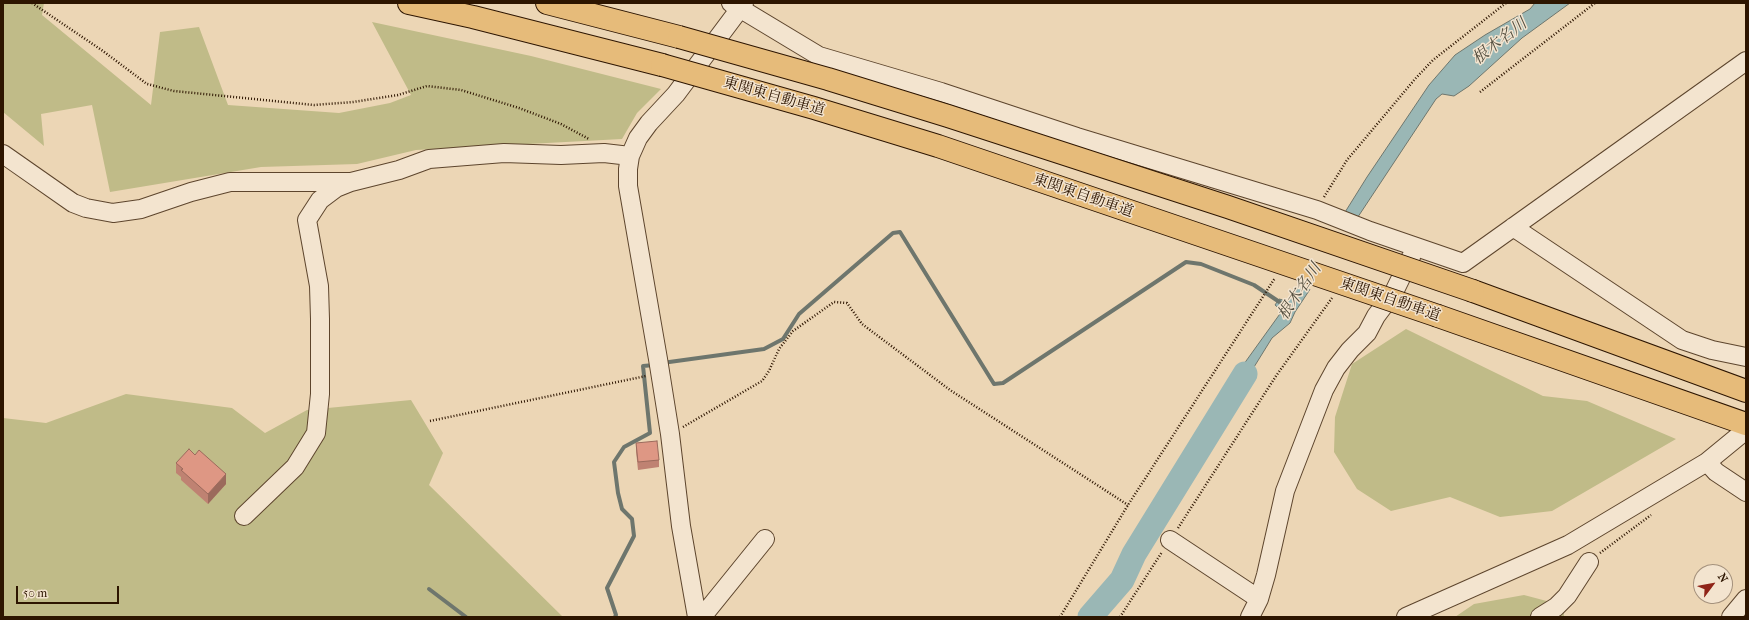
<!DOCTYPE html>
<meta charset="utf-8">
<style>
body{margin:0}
#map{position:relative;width:1749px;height:620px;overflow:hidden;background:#ecd6b5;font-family:"IM FELL French Canon",serif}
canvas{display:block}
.frame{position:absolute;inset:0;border:4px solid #2d1500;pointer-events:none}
.north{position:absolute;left:1693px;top:564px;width:40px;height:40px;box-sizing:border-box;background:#f3e4cf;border:1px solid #a4917c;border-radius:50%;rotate:58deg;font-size:11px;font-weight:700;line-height:16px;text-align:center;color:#2d1500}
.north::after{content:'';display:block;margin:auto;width:14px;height:18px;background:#8f2418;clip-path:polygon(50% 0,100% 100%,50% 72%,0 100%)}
.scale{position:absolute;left:16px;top:586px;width:103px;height:18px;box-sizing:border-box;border:2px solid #2d1500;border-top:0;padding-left:5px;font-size:12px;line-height:14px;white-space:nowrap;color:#2d1500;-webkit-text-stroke:3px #f3e4cf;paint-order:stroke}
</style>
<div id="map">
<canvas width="1749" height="620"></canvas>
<div class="frame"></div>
<div class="north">N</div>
<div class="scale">50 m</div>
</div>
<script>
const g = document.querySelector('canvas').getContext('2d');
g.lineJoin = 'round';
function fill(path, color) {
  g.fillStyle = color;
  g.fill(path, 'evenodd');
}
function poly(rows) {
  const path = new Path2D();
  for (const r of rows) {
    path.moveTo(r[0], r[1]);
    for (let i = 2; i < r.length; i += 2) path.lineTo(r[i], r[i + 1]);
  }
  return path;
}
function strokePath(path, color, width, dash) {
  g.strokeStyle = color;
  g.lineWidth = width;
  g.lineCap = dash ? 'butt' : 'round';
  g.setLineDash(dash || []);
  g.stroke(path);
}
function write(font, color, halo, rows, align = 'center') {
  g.font = font + ' "IM FELL French Canon","Noto Serif JP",serif';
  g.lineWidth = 3;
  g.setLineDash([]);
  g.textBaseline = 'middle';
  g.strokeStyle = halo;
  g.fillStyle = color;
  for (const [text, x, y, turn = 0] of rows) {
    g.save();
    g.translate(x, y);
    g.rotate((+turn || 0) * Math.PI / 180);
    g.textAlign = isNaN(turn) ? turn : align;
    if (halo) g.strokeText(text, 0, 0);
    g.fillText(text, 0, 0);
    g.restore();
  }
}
fill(poly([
 [3,3,44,3,42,15,151,105,160,32,199,27,228,105,339,113,390,103,411,95,372,22,531,56,661,89,637,113,622,139,416,150,357,164,261,167,110,192,92,105,41,114,44,146,3,112],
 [1406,329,1543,396,1587,401,1676,439,1552,511,1500,517,1450,497,1391,511,1357,489,1334,452,1335,417,1352,364],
 [126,394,232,408,265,433,307,410,411,400,443,453,429,485,563,617,3,617,3,418,46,423],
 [1524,595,1558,604,1564,614,1564,617,1455,617,1474,604]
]), '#c0bb88');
const water = poly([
 [1535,3,1570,3,1522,38,1469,86,1454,96,1442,94,1436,99,1295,312,1290,323,1272,338,1228,409,1227,391,1241,368,1282,311,1275,305,1279,299,1287,301,1297,289,1367,177,1429,85,1455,55,1485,35,1530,9,1535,3]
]);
fill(water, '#9ab7b5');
strokePath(water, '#6e766d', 1);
fill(poly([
 [1334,225,1352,232,1312,290,1297,285]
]), '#ecd6b5');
strokePath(poly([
 [662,363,764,349,783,339,799,314,893,233,900,232,994,384,1003,383,1186,262,1201,264,1254,285,1281,303],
 [429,589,466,617],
 [615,617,616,615,607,588,634,536,632,519,622,509,618,493,614,462,624,447,650,433,643,366,654,365]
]), '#6e766d', 4);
strokePath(poly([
 [1090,617,1122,580,1134,554,1245,374]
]), '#9ab7b5', 25);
const minor = poly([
 [731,3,819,56,941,92,1077,137,1317,210,1370,231,1463,263,1746,61],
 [3,154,73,203,86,208,113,213,141,209,191,192,230,182,349,182],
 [1513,227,1682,340,1712,350,1746,357],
 [1707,462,1716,472,1746,492],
 [244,516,295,467,316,433,320,394,320,319,319,286,307,220,320,200,336,188,351,182,399,170,429,159,504,153,561,155,604,153,630,156],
 [1170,540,1259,599],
 [697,617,681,526,670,434,658,359,628,186,628,169,630,156,638,138,649,123,676,94,744,3],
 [702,617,765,539],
 [1250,617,1259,599,1266,575,1285,491,1324,390,1336,368,1350,350,1367,333,1376,316,1394,292,1411,257],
 [1406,617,1568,545,1707,462,1746,430],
 [1540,617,1556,607,1567,596,1589,562],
 [1731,617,1746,599]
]);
const highway = poly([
 [409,3,473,17,662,65],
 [547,3,679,37],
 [1473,291,1746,391],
 [1438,316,1746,424]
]);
strokePath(minor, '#5d452d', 20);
strokePath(highway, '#2d1500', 24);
strokePath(poly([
 [32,3,103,51,147,84,174,91,314,105,353,102,398,95,427,86,461,90,519,108,561,124,589,139],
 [1480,92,1595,3],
 [1324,197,1347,160,1415,79,1433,60,1506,3],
 [430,421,646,376],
 [683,427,762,381,769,371,779,349,793,331,834,302,847,303,862,324,950,390,1128,505],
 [1178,528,1276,376,1332,298],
 [1600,553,1651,515],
 [1060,617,1128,505,1275,278],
 [1120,617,1162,552]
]), '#2d1500', 2.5, [1, 2]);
strokePath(minor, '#f3e4cf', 18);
strokePath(highway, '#e6bb7a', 22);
const highwayBridge = poly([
 [679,37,828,79,948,116,1228,207,1473,291],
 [662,65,814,108,938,146,1438,316]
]);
strokePath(highwayBridge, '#2d1500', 24, []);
strokePath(highwayBridge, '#e6bb7a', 22);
fill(poly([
 [636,443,659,460,659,467,638,470,636,451],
 [176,463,226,484,208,504,181,480,181,477,176,473]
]), '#bf8272');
fill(poly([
 [226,474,226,484,208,504,208,494]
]), '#9b6a5c');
const building = poly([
 [657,441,659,460,638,462,636,443,657,441],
 [189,449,195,455,199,450,226,474,208,494,181,470,183,469,176,463,189,449]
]);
fill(building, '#de9784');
strokePath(building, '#9b6a5c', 1);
write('15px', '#2d1500', '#f3e4cf', [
 ["東関東自動車道",774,97,16],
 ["東関東自動車道",1083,196,19],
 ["東関東自動車道",1390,300,19]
]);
write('italic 16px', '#534e3f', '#f3e4cf', [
 ["根木名川",1500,42,-38],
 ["根木名川",1300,292,-56]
]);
</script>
